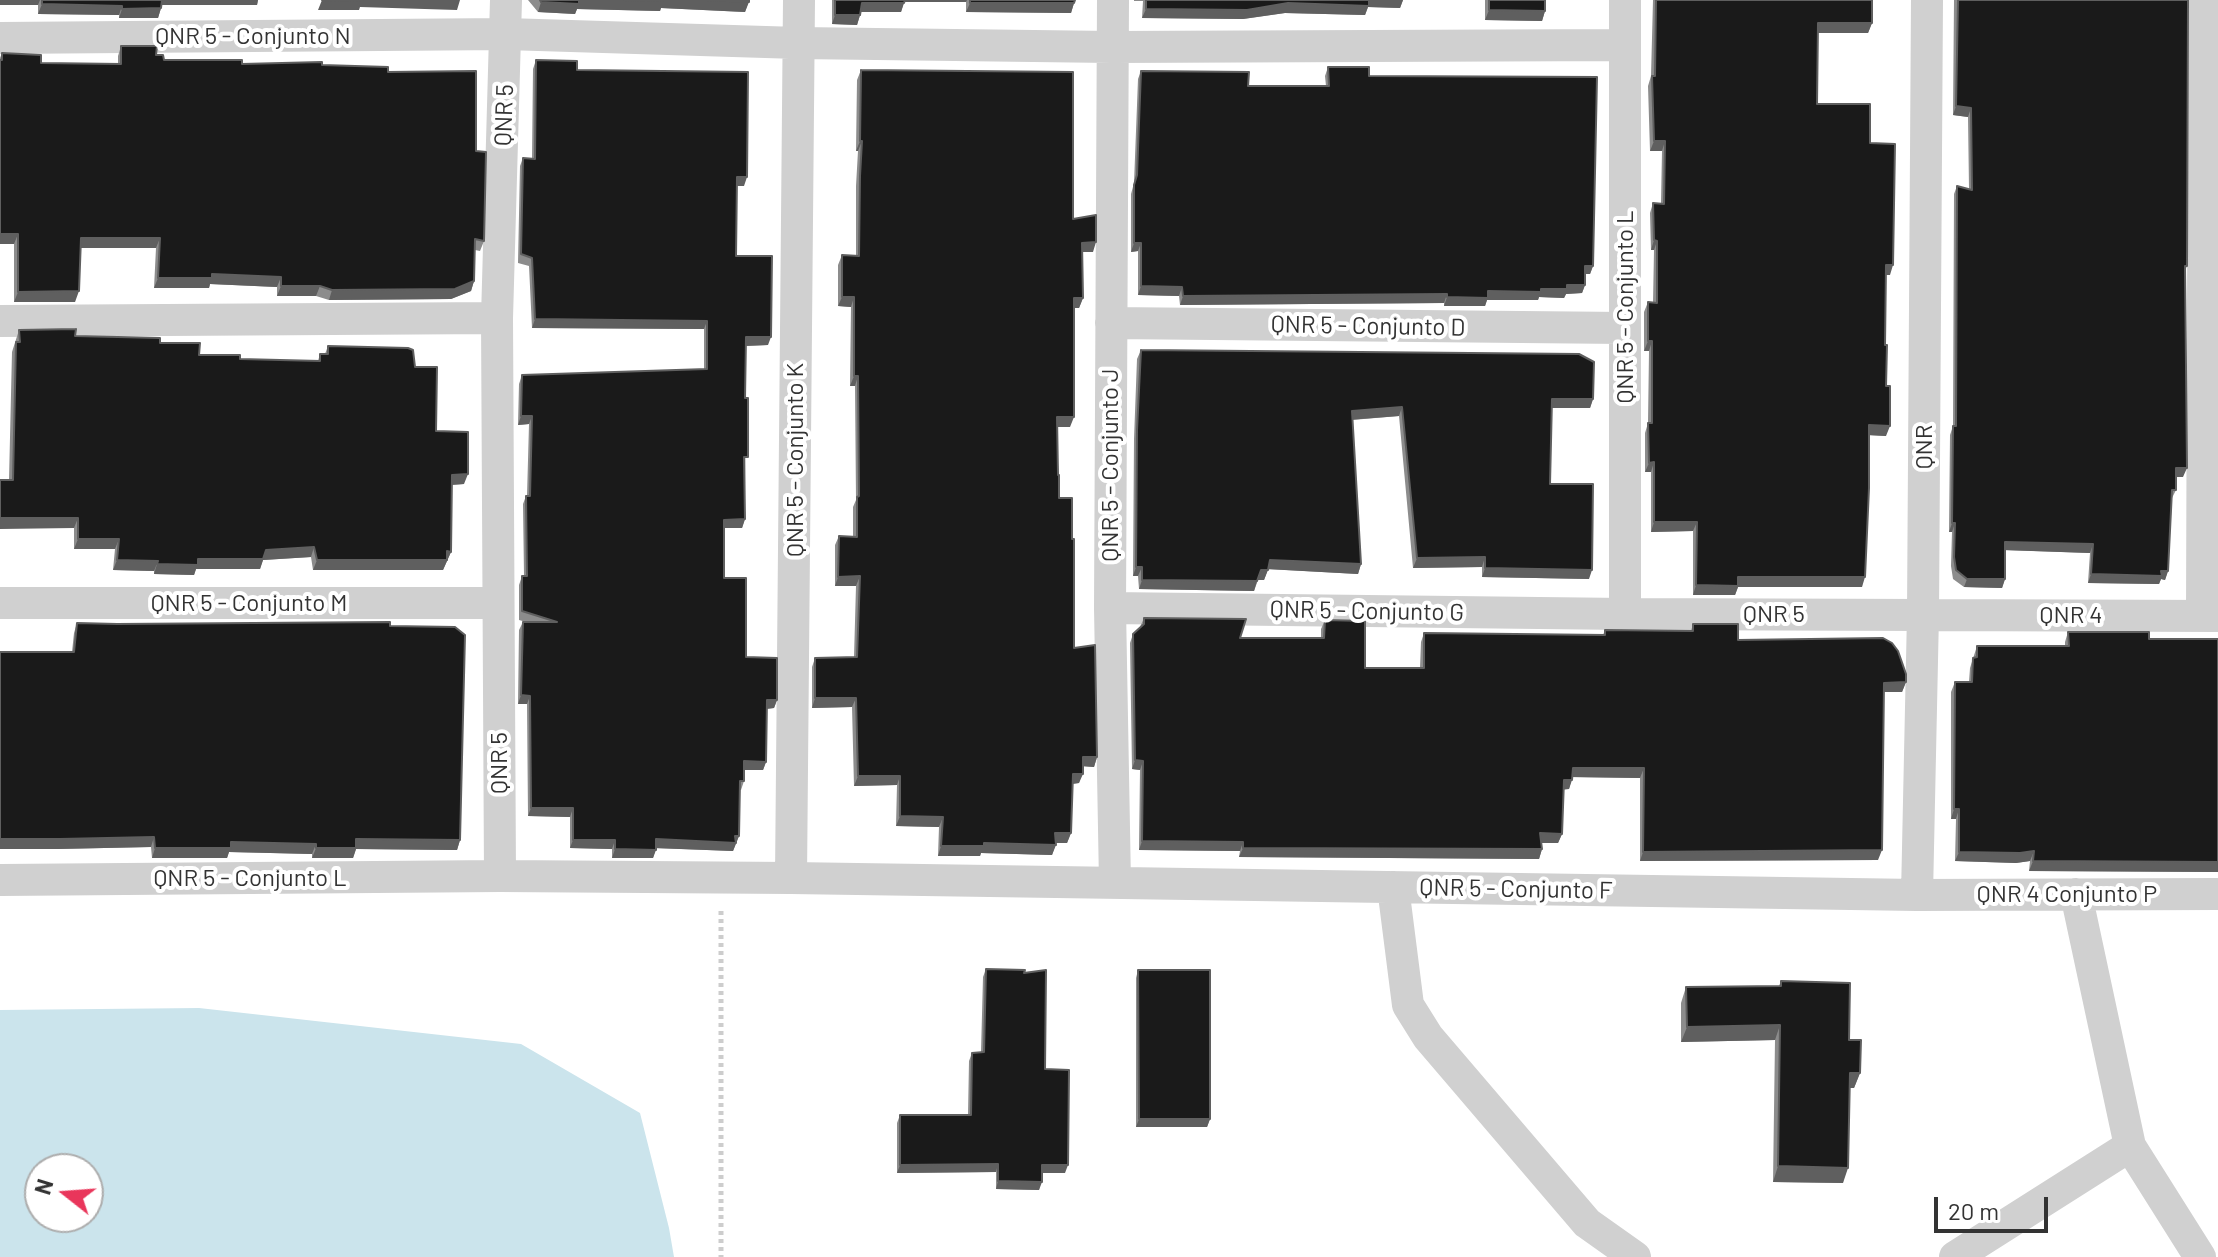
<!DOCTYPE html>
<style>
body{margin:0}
#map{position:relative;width:2218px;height:1257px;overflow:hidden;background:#fff;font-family:Barlow,sans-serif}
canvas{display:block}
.north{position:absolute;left:24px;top:1153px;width:80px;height:80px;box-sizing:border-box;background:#fff;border:2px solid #adadad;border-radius:50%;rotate:287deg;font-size:22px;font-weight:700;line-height:32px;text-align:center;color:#333}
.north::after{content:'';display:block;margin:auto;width:28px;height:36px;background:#e9365b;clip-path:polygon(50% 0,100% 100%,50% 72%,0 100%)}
.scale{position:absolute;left:1934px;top:1197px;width:114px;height:36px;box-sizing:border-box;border:4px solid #333;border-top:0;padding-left:10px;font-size:24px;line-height:28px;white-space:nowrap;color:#333;-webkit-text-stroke:6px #fff;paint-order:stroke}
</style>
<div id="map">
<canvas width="2218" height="1257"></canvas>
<div class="north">N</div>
<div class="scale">20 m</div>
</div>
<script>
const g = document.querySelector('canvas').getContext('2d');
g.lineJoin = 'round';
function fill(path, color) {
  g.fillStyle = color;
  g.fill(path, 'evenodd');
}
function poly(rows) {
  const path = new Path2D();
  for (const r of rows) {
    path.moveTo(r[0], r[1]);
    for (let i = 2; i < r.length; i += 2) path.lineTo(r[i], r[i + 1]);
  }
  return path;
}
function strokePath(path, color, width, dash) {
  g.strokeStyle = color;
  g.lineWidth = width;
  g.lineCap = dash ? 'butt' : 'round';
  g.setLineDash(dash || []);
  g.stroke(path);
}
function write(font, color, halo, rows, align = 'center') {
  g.font = font + ' Barlow,sans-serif';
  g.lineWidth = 8;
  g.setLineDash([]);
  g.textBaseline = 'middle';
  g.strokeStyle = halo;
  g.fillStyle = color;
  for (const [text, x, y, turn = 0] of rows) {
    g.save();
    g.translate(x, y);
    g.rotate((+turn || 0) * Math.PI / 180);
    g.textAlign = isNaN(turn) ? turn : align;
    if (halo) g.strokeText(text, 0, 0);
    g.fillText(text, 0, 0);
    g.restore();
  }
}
fill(poly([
 [199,1008,521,1044,640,1113,669,1228,674,1257,0,1257,0,1010],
 [40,1169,88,1169,88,1217,40,1217]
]), '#cbe4ec');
strokePath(poly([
 [721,911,721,1257]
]), '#cdcdcd', 5, [4, 4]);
strokePath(poly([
 [1113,0,1110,608,1115,883],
 [0,38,506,34,798,43,1112,47,1625,45],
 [0,321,497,318],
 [1111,323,1624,328],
 [0,603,498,603],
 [1110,608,1625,614,2218,616],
 [1625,614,1625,0],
 [2202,615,2204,0],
 [500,876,497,318,506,0],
 [791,878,799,0],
 [0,880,500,876,791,878,1917,895,2218,894],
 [1393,887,1408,1005,1428,1037,1587,1223,1635,1257],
 [2076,894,2130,1146,2200,1257],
 [1917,895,1923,614,1927,0],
 [1955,1257,2130,1146]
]), '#d0d0d0', 32);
fill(poly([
 [0,0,258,0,257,5,162,5,158,18,119,18,119,15,38,14,38,5,0,5],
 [528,0,749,0,745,12,661,8,660,11,577,9,575,14,538,12],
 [832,0,1075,0,1071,13,966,12,966,2,904,2,901,12,861,12,857,25,832,24],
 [1134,0,1403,0,1400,8,1368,7,1365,15,1285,13,1243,19,1142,18,1143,1,1134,1],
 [1485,0,1545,0,1545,11,1542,21,1485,20],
 [1653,0,1872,0,1872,23,1868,33,1818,33,1817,104,1870,143,1890,275,1886,275,1885,345,1886,436,1869,435,1862,587,1738,587,1735,595,1693,595,1693,531,1651,532,1651,472,1645,472,1645,433,1648,423,1649,351,1644,351,1644,312,1648,302,1653,303,1654,250,1651,250,1650,213,1653,203,1661,203,1662,151,1650,151,1648,86,1651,76],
 [1954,0,2188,0,2187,266,2185,271,2183,477,2176,477,2176,490,2172,498,2168,571,2165,580,2161,579,2159,584,2088,583,2090,553,2005,550,2005,579,2002,588,1964,587,1953,579,1951,566,1952,532,1949,532,1950,435,1953,426,1954,194,1957,186,1969,189,1968,117,1953,115],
 [121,46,156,55,164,60,242,64,322,65,388,72,476,151,484,241,480,251,475,250,474,281,471,291,451,299,329,300,316,296,277,296,277,287,210,284,209,288,154,288,156,248,80,248,75,302,14,302,14,244,0,244,0,58,2,53,41,63,118,64,118,56],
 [536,60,577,70,744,186,737,186,736,256,768,345,746,346,745,519,742,528,724,528,724,578,746,657,777,700,774,708,767,709,766,762,763,770,744,770,744,781,741,790,740,790,739,836,733,851,656,848,653,858,612,858,612,849,570,848,570,817,528,816,527,704,518,704,519,630,523,622,526,622,519,620,519,585,522,576,524,576,523,504,526,496,527,496,529,424,518,425,519,384,522,375,704,370,704,329,532,328,529,266,518,263,520,166,523,158,532,159,533,69],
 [1328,67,1369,76,1593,266,1590,274,1585,274,1585,285,1582,293,1566,294,1564,298,1539,297,1538,300,1487,300,1485,306,1444,306,1444,303,1180,305,1179,296,1138,295,1138,251,1131,252,1131,194,1134,183,1138,79,1141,71,1248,86,1326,86,1325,76],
 [861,70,1073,219,1093,252,1082,252,1083,298,1079,308,1074,308,1070,427,1057,427,1059,498,1074,648,1097,757,1094,767,1083,766,1079,783,1073,784,1071,833,1067,843,1056,843,1052,855,981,853,980,856,938,856,939,827,896,826,897,785,854,786,852,707,812,708,812,667,815,658,854,657,856,586,835,586,835,545,839,536,853,536,853,507,856,500,855,386,850,386,851,307,838,306,838,265,842,255,856,256,856,186,858,151,856,151,857,80],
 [19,330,75,336,160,343,199,355,240,359,318,361,320,354,325,354,328,346,415,367,436,431,464,484,452,485,451,552,443,570,313,570,311,557,263,560,260,569,196,569,194,575,154,574,154,571,113,570,115,549,74,549,74,528,9,480,12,352],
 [1141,350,1593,399,1590,408,1552,408,1550,484,1589,579,1482,577,1482,567,1413,568,1399,416,1352,420,1361,564,1358,574,1268,569,1264,580,1258,580,1254,591,1139,589,1138,576,1133,576,1134,439,1137,359],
 [1144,618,1240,638,1321,638,1321,629,1325,620,1365,668,1420,668,1421,642,1424,633,1603,635,1605,630,1691,631,1693,624,1738,640,1906,682,1902,692,1884,692,1878,860,1640,861,1640,778,1572,777,1569,789,1564,789,1562,834,1558,843,1541,843,1542,849,1539,859,1239,857,1240,851,1139,850,1140,770,1132,769,1130,643,1133,634,1140,627],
 [77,623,117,624,390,626,460,840,457,850,356,849,353,858,312,858,312,854,229,852,227,858,152,858,151,847,57,849,0,849,0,652,72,652,74,633],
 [2068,632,2149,639,2218,639,2218,872,2029,871,2030,861,2016,863,1955,861,1956,819,1951,819,1951,692,1955,682,1969,682,1970,668,1977,646,2065,646,2065,642],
 [986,969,1024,973,1045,1069,1065,1173,1042,1173,1039,1190,996,1189,996,1172,897,1173,897,1123,900,1115,968,1115,969,1061,972,1053,981,1052,983,977],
 [1138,970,1210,1119,1207,1127,1136,1127,1136,978],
 [1781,981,1849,1040,1860,1073,1854,1088,1850,1088,1843,1183,1773,1182,1775,1040,1681,1042,1681,1003,1686,987,1779,986]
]), '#8c8c8c');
fill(poly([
 [0,0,40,0,38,5,0,5],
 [161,0,258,0,257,5,159,5],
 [322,0,460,0,457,10,360,7,359,10,318,10],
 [579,0,706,0,749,2,745,12,661,8,660,11,577,9,575,14,538,12,541,2],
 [902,0,967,0,966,2,901,2],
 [1368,0,1403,0,1400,8,1368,7,1365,15,1285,13,1243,19,1142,18,1146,9],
 [862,3,904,3,901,12,859,12],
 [970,3,1074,3,1071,13,966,12],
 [42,4,122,6,119,15,38,14],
 [161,8,158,18,119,18,122,9],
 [1489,10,1545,11,1542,21,1485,20],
 [835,15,860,15,857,25,832,24],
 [1818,23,1872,23,1868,33,1814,33],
 [1956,106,1971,108,1968,117,1953,115],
 [860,141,862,141,858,151,856,151],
 [1654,141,1665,141,1662,151,1650,151],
 [737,177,747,177,744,186,734,186],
 [0,234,18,234,14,244,0,244],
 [81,238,160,238,156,248,77,248],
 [1654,240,1657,241,1654,250,1651,250],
 [1096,242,1093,252,1079,252,1082,243],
 [1134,243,1141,243,1138,251,1131,252],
 [1886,265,1893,265,1890,275,1882,275],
 [1585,266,1593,266,1590,274,1582,274],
 [212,274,281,277,277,287,210,284,209,288,154,288,158,278],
 [474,281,471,291,451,299,329,300,332,290],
 [1567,285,1585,285,1582,293,1566,294,1564,298,1539,297,1538,300,1487,300,1485,306,1444,306,1447,297,1488,291,1541,289],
 [281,286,320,286,316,296,277,296],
 [1141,286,1182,287,1179,296,1138,295],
 [79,291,75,302,14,302,18,292],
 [1447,294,1444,303,1180,305,1183,296],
 [842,297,854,297,851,307,838,306],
 [1074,298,1083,298,1079,308,1070,308],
 [535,319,707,321,704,329,532,328],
 [746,337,771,337,768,345,743,346],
 [1648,341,1652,341,1649,351,1644,351],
 [854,376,858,376,855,386,850,386],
 [1552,399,1593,399,1590,408,1548,408],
 [1402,407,1399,416,1348,420,1352,411],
 [521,416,532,416,529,424,518,425],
 [1057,417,1074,417,1070,427,1054,427],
 [1869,425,1890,426,1886,436,1866,435],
 [1654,462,1651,472,1645,472,1649,463],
 [2176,468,2187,468,2183,477,2173,477],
 [468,474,464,484,449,485,452,475],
 [0,518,78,518,74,528,0,529],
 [745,519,742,528,721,528,724,520],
 [1654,522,1697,522,1693,531,1651,532],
 [1952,523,1955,523,1952,532,1949,532],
 [78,539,119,539,115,549,74,549],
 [2005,542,2093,544,2090,553,2002,550],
 [314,547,311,557,263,560,260,569,196,569,194,575,154,574,157,564,266,550],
 [447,551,451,552,443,570,313,570,317,560],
 [1485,557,1482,567,1413,568,1417,558],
 [117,560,158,561,154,571,113,570],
 [1270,560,1361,564,1358,574,1266,569],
 [1136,567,1142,567,1138,576,1133,576],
 [1485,568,1592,570,1589,579,1482,577],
 [1261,570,1268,570,1264,580,1257,580],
 [2161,571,2168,571,2165,580,2161,579,2159,584,2088,583,2091,574],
 [860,576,856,586,835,586,838,577],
 [1738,577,1865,577,1862,587,1738,587,1735,595,1693,595,1696,585],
 [1967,579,2005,579,2002,588,1964,587],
 [1142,580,1257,581,1254,591,1139,589],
 [1906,682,1902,692,1881,692,1884,683],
 [521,695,530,696,527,704,518,704],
 [815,698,856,698,852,707,812,708],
 [767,700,777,700,774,708,764,709],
 [1083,757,1097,757,1094,767,1079,766],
 [1135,760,1143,761,1140,770,1132,769],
 [744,761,766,762,763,770,741,770],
 [1573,768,1644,768,1640,778,1569,777],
 [1073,774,1083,774,1079,783,1070,784],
 [858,776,900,776,897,785,854,786],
 [1564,780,1572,780,1569,789,1561,790],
 [531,808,573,808,570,817,528,816],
 [1954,809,1959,809,1956,819,1951,819],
 [900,816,943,817,939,827,896,826],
 [1055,833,1071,833,1067,843,1052,843],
 [1540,833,1562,834,1558,843,1536,843],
 [739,836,733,851,653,848,656,839],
 [154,837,151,847,57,849,0,849,0,839],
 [356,839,460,840,457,850,356,849,353,858,312,858,316,848],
 [573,840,615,840,612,849,570,848],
 [1142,841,1243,842,1240,851,1139,850],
 [231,842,316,844,312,854,229,852,227,858,152,858,155,848],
 [984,843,1056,845,1052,855,981,853,980,856,938,856,941,846],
 [1243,848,1542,849,1539,859,1239,857],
 [615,849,656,850,653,858,612,858],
 [1882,850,1878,860,1640,861,1643,852],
 [2034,851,2030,861,2016,863,1955,861,1959,852],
 [2033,861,2218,862,2218,872,2029,871],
 [1780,1025,1775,1040,1681,1042,1687,1027],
 [1850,1073,1860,1073,1854,1088,1844,1088],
 [1139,1119,1210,1119,1207,1127,1136,1127],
 [998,1164,996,1172,897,1173,900,1165],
 [1042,1165,1068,1165,1065,1173,1039,1173],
 [1778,1166,1848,1168,1843,1183,1773,1182],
 [998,1181,1042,1182,1039,1190,996,1189]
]), '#5f5f5f');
const building = poly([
 [42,0,162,0,161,8,122,9,122,6,42,4,42,0],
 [322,0,362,0,363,1,322,0],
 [540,0,579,0,579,4,541,2,540,0],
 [624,0,663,0,663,1,624,0],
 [706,0,749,0,749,2,706,0],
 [835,0,905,0,904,3,862,3,860,15,835,15,835,0],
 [970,0,1075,0,1074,3,970,3,970,0],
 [1146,0,1369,0,1369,6,1288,3,1247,10,1146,9,1146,0],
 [1489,0,1545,0,1545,11,1489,10,1489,0],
 [1656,0,1872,0,1872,23,1818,23,1817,104,1870,104,1870,143,1895,144,1893,265,1886,265,1885,345,1887,345,1886,386,1890,386,1890,426,1869,425,1869,488,1865,577,1738,577,1738,586,1696,585,1697,522,1654,522,1654,462,1649,463,1648,423,1652,423,1652,341,1648,341,1648,302,1657,303,1657,241,1654,240,1653,203,1664,204,1665,141,1654,141,1652,76,1655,76,1656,0],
 [1958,0,2188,0,2187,266,2185,266,2187,468,2176,468,2176,490,2172,490,2168,571,2161,571,2162,576,2091,574,2093,544,2005,542,2005,579,1967,579,1956,570,1954,557,1955,523,1952,523,1953,426,1956,426,1957,186,1972,190,1971,108,1956,106,1958,0],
 [121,46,157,46,156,55,163,55,164,60,242,60,242,64,322,62,322,65,388,67,388,72,476,71,476,151,486,152,484,241,475,239,474,281,455,289,332,290,320,286,281,286,281,277,212,274,212,278,158,278,160,238,81,238,79,291,18,292,18,234,0,234,0,60,2,60,2,53,41,55,41,63,121,64,121,46],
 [536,60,577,61,577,70,748,72,747,177,737,177,736,256,772,256,771,337,746,337,745,398,748,398,748,457,744,457,745,519,724,520,724,578,746,578,746,657,777,658,777,700,767,700,766,762,744,761,744,781,740,781,739,836,735,836,736,843,656,839,656,850,615,849,615,840,573,840,573,808,531,808,530,696,521,695,523,622,557,622,522,611,522,576,527,576,526,496,530,496,532,416,521,416,522,375,707,369,707,321,535,319,532,258,521,254,523,158,535,159,536,60],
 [1328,67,1369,67,1369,76,1597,77,1593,266,1585,266,1585,285,1567,285,1567,289,1541,289,1541,292,1488,291,1488,298,1447,297,1447,294,1183,296,1182,287,1141,286,1141,243,1134,243,1134,185,1137,175,1141,71,1249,72,1248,86,1329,86,1328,67],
 [861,70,1073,72,1073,219,1096,215,1096,242,1082,243,1083,298,1074,298,1074,417,1057,417,1058,475,1059,475,1059,498,1072,498,1072,539,1074,539,1074,648,1095,645,1097,757,1083,757,1083,774,1073,774,1071,833,1055,833,1056,845,984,843,984,846,941,846,943,817,900,816,900,776,858,776,856,698,815,698,815,658,857,657,860,576,838,577,839,536,857,537,857,497,859,496,858,376,854,376,854,297,842,297,842,255,859,256,860,176,862,141,860,141,861,70],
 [76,329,75,336,160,338,160,343,200,343,199,355,240,355,240,359,320,361,320,354,328,354,328,346,408,348,413,350,415,367,437,367,436,431,468,432,468,474,452,475,451,552,447,551,447,560,317,560,314,547,266,550,263,559,198,559,198,565,157,564,158,561,117,560,119,539,78,539,78,518,0,518,0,480,13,480,16,342,20,342,19,330,76,329],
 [1141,350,1579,354,1594,362,1593,399,1552,399,1550,484,1593,484,1592,570,1485,568,1485,557,1417,558,1402,407,1352,411,1361,564,1270,560,1268,570,1261,570,1257,581,1142,580,1142,567,1136,567,1137,430,1141,350],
 [1144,618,1246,619,1240,638,1324,638,1325,620,1365,621,1365,668,1424,668,1424,633,1605,635,1605,630,1693,631,1693,624,1738,624,1738,640,1883,638,1892,643,1898,651,1906,674,1906,682,1884,683,1882,850,1643,852,1644,768,1573,768,1572,780,1564,780,1562,834,1540,833,1542,849,1243,848,1243,842,1142,841,1143,761,1135,760,1133,634,1144,624,1144,618],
 [390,622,390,626,455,627,465,635,460,840,356,839,356,848,316,848,316,844,231,842,231,848,155,848,154,837,60,839,0,839,0,652,74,652,77,623,117,624,390,622],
 [2068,632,2149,632,2149,639,2218,639,2218,862,2033,861,2034,851,2020,853,1959,852,1959,809,1954,809,1955,682,1972,682,1973,658,1977,657,1977,646,2069,646,2068,632],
 [986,969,1025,970,1024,973,1046,970,1045,1069,1069,1070,1068,1165,1042,1165,1042,1182,998,1181,998,1164,900,1165,900,1115,971,1115,972,1053,984,1052,986,969],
 [1138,970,1210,970,1210,1119,1139,1119,1138,970],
 [1781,981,1850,983,1849,1040,1861,1040,1860,1073,1850,1073,1848,1168,1778,1166,1780,1025,1687,1027,1686,987,1781,986,1781,981]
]);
fill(building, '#1a1a1a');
strokePath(building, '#5f5f5f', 2);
write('24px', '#333', '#fff', [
 ["QNR 5 - Conjunto N",253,36],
 ["QNR 5",504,115,-88],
 ["QNR 5 - Conjunto L",1625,307,-90],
 ["QNR 5 - Conjunto D",1368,326,1],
 ["QNR",1924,447,-90],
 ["QNR 5 - Conjunto K",795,460,-90],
 ["QNR 5 - Conjunto J",1110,465,-90],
 ["QNR 5 - Conjunto M",249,603],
 ["QNR 5 - Conjunto G",1367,611,1],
 ["QNR 5",1774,614],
 ["QNR 4",2071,615],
 ["QNR 5",499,763,-90],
 ["QNR 5 - Conjunto L",250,878],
 ["QNR 5 - Conjunto F",1516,889,1],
 ["QNR 4 Conjunto P",2067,894]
]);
</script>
